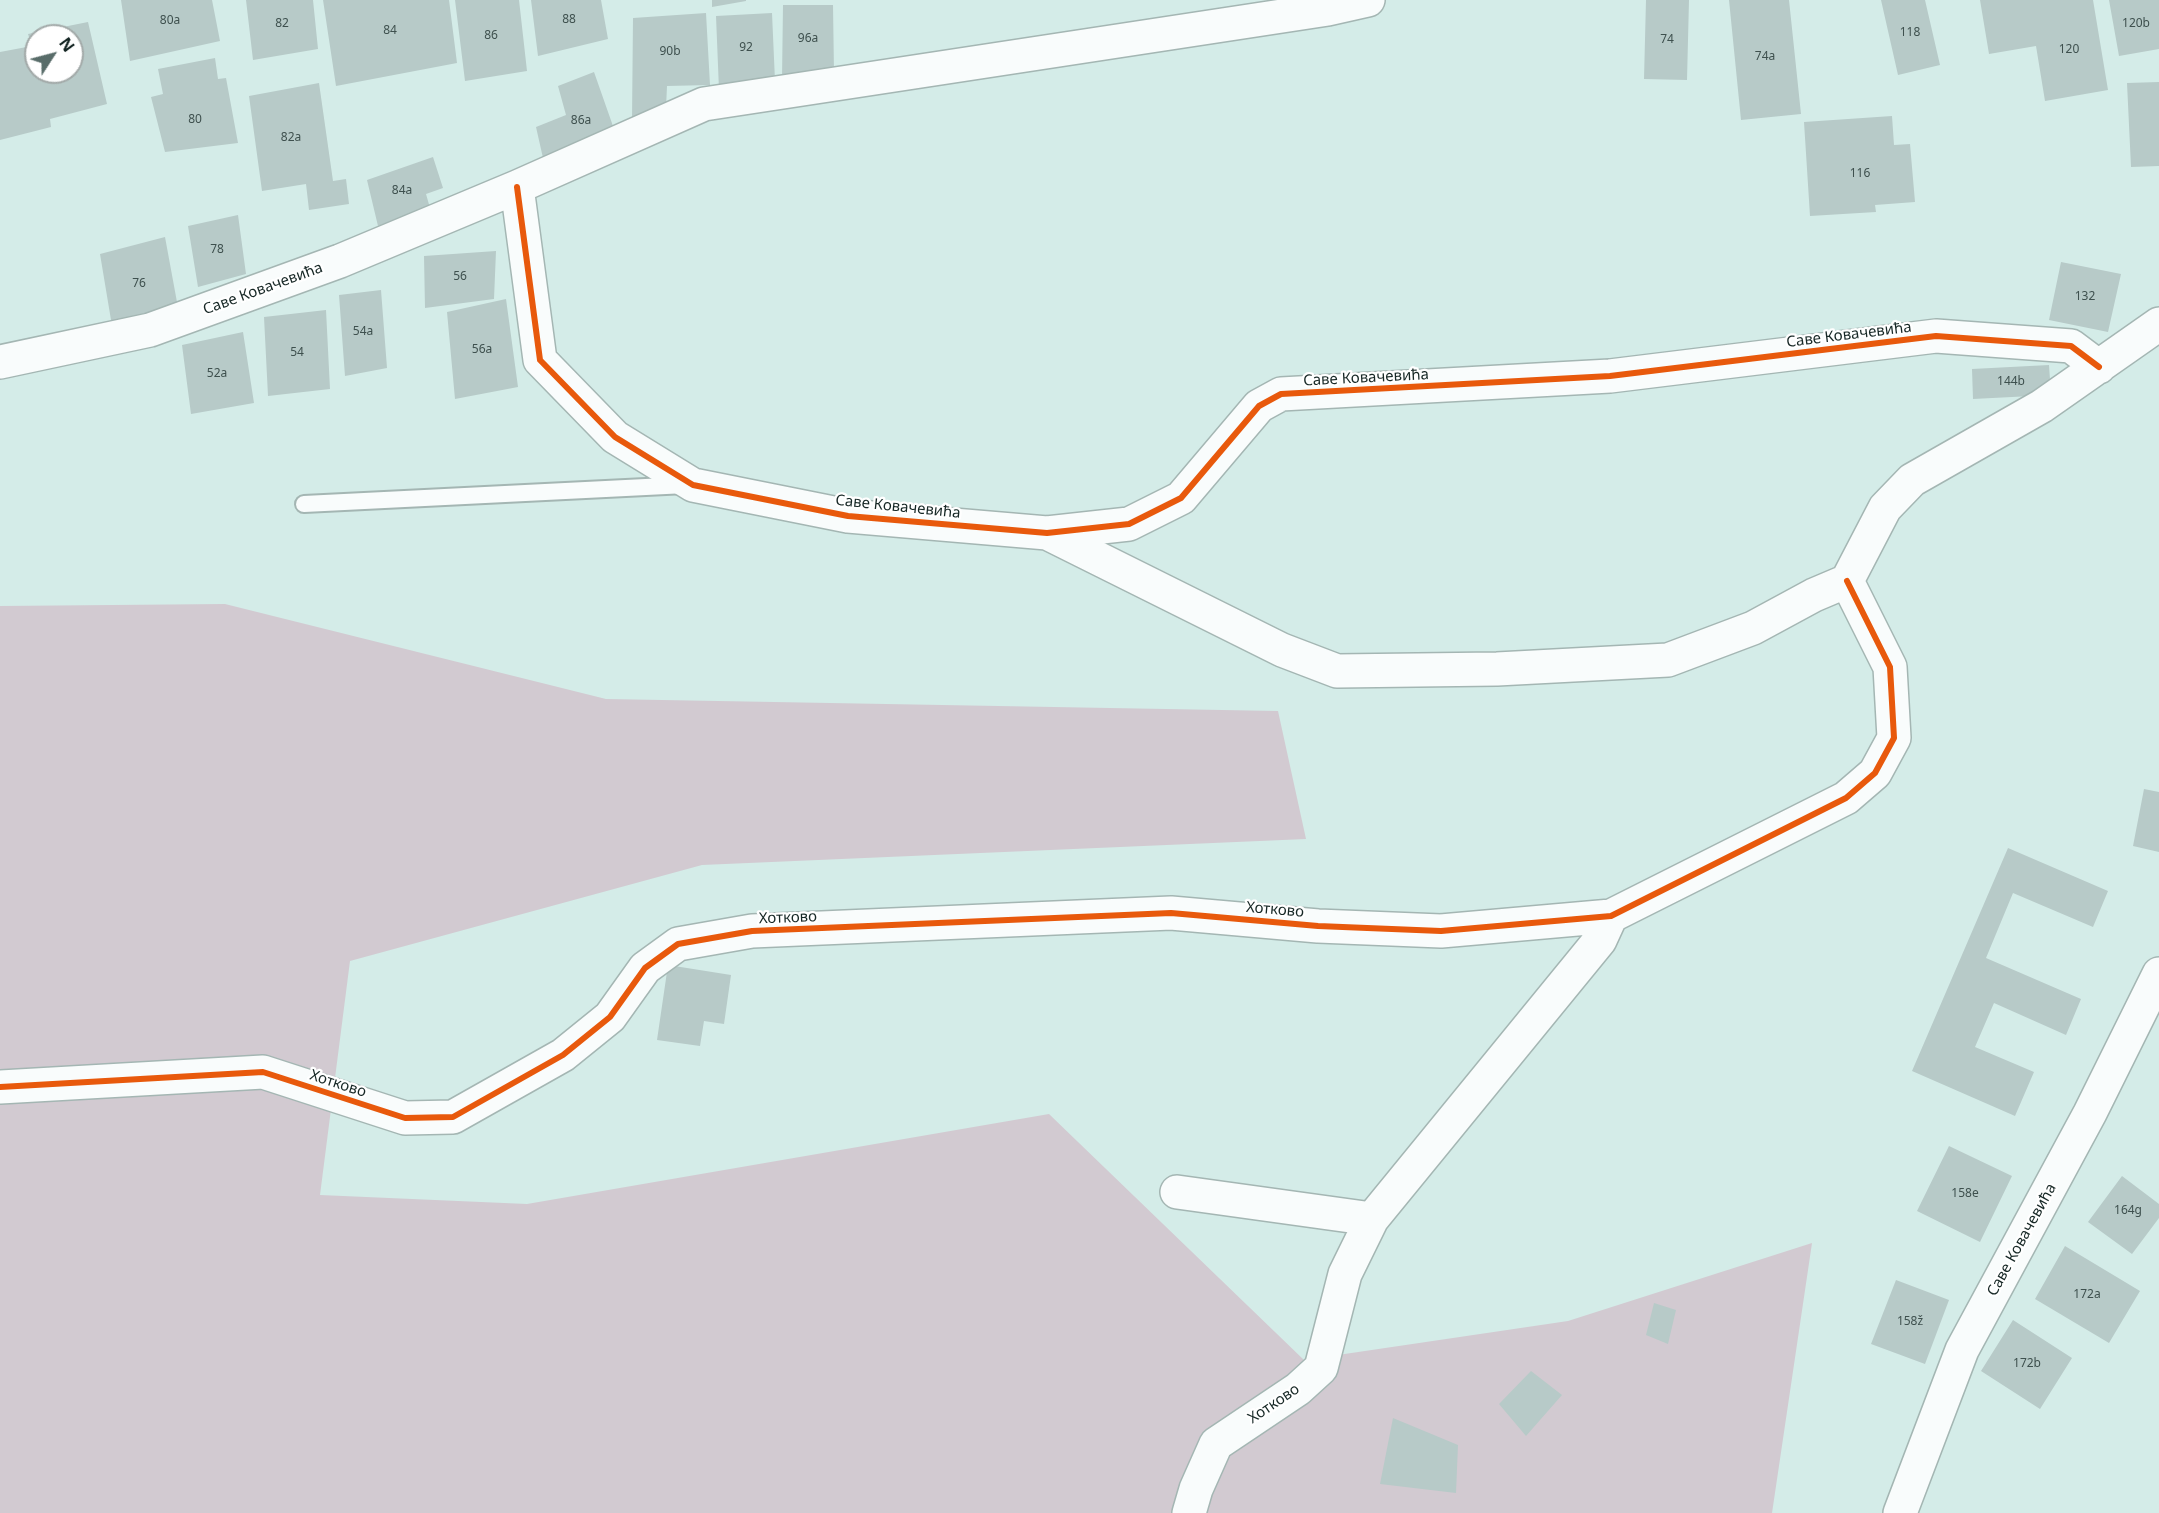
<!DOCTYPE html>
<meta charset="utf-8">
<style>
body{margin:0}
#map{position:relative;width:2159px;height:1513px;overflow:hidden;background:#d4ece8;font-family:"Noto Sans",sans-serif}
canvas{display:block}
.north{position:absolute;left:24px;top:24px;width:60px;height:60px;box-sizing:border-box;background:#fff;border:2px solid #a2a9a8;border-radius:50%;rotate:54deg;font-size:16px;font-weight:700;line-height:24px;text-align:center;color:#162725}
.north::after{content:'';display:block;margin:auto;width:21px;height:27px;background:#586c69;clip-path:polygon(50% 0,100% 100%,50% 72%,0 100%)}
</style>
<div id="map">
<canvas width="2159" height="1513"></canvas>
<div class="north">N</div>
</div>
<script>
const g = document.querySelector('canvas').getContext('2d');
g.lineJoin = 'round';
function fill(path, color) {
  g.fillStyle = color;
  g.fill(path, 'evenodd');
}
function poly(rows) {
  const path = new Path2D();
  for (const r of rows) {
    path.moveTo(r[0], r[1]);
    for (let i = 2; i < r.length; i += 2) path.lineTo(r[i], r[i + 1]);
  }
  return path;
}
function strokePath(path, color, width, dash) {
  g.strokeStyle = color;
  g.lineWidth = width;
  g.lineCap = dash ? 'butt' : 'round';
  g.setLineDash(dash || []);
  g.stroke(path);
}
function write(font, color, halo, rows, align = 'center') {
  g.font = font + ' "Noto Sans",sans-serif';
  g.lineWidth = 4.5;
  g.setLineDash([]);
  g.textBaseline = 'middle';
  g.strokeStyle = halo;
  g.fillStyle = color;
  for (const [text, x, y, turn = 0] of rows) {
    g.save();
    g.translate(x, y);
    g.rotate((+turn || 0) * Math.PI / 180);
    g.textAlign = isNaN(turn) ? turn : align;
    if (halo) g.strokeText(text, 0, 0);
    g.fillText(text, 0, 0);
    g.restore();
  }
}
fill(poly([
 [225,604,606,699,1278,711,1306,839,702,865,350,961,320,1195,527,1204,1049,1114,1304,1360,1568,1321,1812,1243,1772,1513,0,1513,0,606]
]), '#d2cad1');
fill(poly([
 [121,0,212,0,220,41,130,61],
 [246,0,313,0,318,49,253,60],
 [323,0,449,0,457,63,336,86],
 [455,0,519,0,527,71,465,81],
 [531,0,601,0,608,39,538,56],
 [712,0,746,0,746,1,712,7],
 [1646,0,1689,0,1687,80,1644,79],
 [1729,0,1789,0,1801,114,1741,120],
 [1881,0,1925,0,1940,65,1898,75],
 [1980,0,2093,0,2108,90,2045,101,2036,46,1989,54],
 [2109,0,2159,0,2159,49,2119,56],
 [783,5,833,5,834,73,782,79],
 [706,13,710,85,667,86,666,108,632,120,633,18],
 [772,13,775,81,719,90,716,16],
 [88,22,107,104,50,119,51,127,0,140,0,52,32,46,28,34],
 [36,36,72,36,72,72,36,72],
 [215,58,218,79,226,78,238,143,165,152,151,97,163,94,158,69],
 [594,72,614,129,543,158,536,127,566,115,558,86],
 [2159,82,2159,166,2131,167,2127,83],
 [319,83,333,181,346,179,349,204,309,210,306,184,262,191,249,96],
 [1892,116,1894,145,1910,144,1915,202,1875,205,1876,212,1810,216,1804,122],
 [433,157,443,188,426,194,430,208,378,226,367,180],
 [238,215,246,274,198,287,188,226],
 [165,237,179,313,113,332,100,254],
 [496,251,494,299,425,308,424,256],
 [2061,262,2121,274,2108,332,2049,320],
 [381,290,387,368,345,376,339,295],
 [506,299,518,387,455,399,447,312],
 [326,310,330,389,268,396,264,317],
 [243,332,254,403,191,414,182,345],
 [2049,365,2051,395,1973,399,1972,369],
 [2144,789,2159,792,2159,852,2133,846],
 [2008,848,2108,891,2093,927,2013,893,1986,958,2081,999,2066,1035,1994,1003,1975,1047,2034,1072,2015,1116,1912,1071],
 [668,965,731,975,724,1024,704,1021,700,1046,657,1040],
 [1949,1146,2012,1176,1980,1242,1917,1211],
 [2122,1176,2159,1204,2159,1218,2132,1254,2088,1222],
 [2065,1246,2140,1291,2109,1343,2035,1299],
 [1896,1280,1949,1300,1925,1364,1871,1344],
 [1654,1303,1676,1310,1668,1344,1646,1335],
 [2013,1320,2072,1358,2040,1409,1981,1371],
 [1531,1371,1562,1395,1526,1436,1499,1404],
 [1393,1418,1458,1445,1456,1493,1380,1484]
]), '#b7cac8');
const lane = poly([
 [304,504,686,485]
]);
const street = poly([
 [517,187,540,360,615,437,693,485,848,516,1047,533,1129,524,1181,498,1259,406,1281,394,1610,376,1936,336,2071,346,2099,367],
 [0,362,150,330,340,261,517,187,704,104,1328,9,1368,0],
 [1047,533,1282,650,1337,671,1497,669,1668,660,1753,628,1814,595,1847,581,1885,508,1912,480,2042,406,2159,324],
 [0,1087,263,1072,405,1118,453,1117,563,1055,610,1017,645,968,678,944,752,931,1171,913,1318,926,1441,931,1611,916,1846,798,1875,773,1894,738,1890,667,1847,581],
 [1177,1192,1372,1219,1600,940,1611,916],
 [1189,1513,1196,1489,1216,1444,1298,1389,1321,1368,1345,1274,1372,1219],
 [1900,1513,1962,1350,2090,1113,2159,974]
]);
strokePath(lane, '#a4b6b3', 20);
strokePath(street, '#a4b6b3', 36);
strokePath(lane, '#f9fcfc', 16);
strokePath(street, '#f9fcfc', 33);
strokePath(poly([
 [517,187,540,360,615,437,693,485,848,516,1047,533,1129,524,1181,498,1259,406,1281,394,1610,376,1936,336,2071,346,2099,367],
 [0,1087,263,1072,405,1118,453,1117,563,1055,610,1017,645,968,678,944,752,931,1171,913,1318,926,1441,931,1611,916,1846,798,1875,773,1894,738,1890,667,1847,581]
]), '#e8590c', 6);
write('12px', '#3e504e', null, [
 ["88",569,20],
 ["80a",170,21],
 ["82",282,24],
 ["120b",2136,24],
 ["84",390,31],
 ["118",1910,33],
 ["86",491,36],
 ["96a",808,39],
 ["74",1667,40],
 ["92",746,48],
 ["120",2069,50],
 ["90b",670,52],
 ["74a",1765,57],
 ["80",195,120],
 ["86a",581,121],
 ["82a",291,138],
 ["116",1860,174],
 ["84a",402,191],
 ["78",217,250],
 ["56",460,277],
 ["76",139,284],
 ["132",2085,297],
 ["54a",363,332],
 ["56a",482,350],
 ["54",297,353],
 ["52a",217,374],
 ["144b",2011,382],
 ["158e",1965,1194],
 ["164g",2128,1211],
 ["172a",2087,1295],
 ["158ž",1910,1322],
 ["172b",2027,1364]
]);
write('15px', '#162725', '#fff', [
 ["Саве Ковачевића",263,289,-20],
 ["Саве Ковачевића",1849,335,-7],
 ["Саве Ковачевића",1366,378,-3],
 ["Саве Ковачевића",898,507,6],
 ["Хотково",1275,910,5],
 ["Хотково",788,918,-2],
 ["Хотково",338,1084,18],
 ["Саве Ковачевића",2022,1240,-61],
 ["Хотково",1274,1404,-34]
]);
</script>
